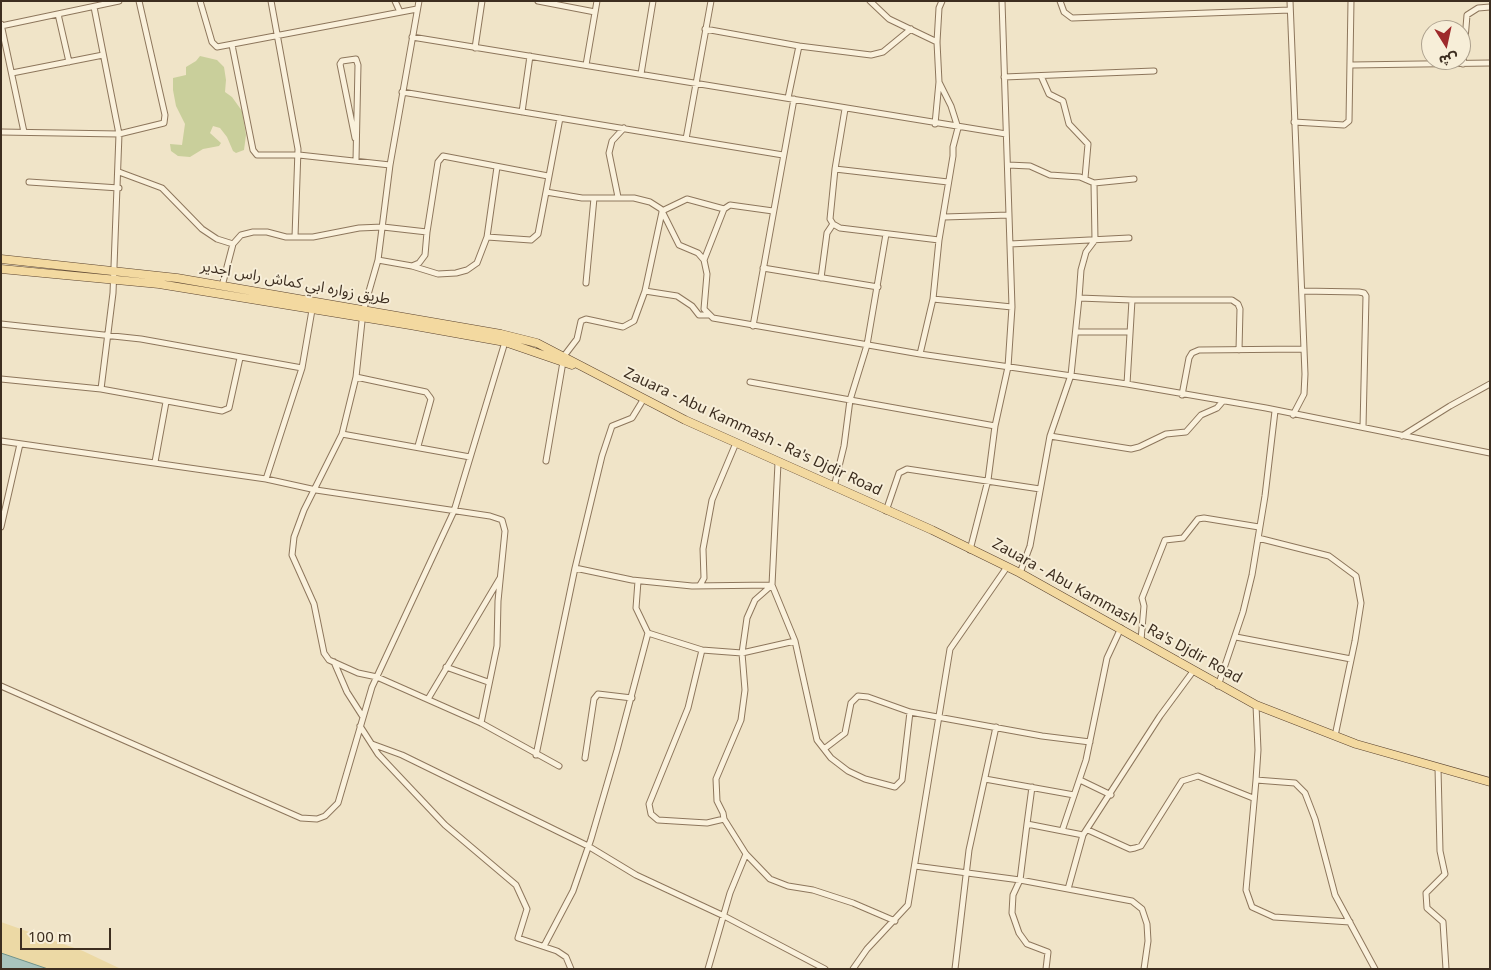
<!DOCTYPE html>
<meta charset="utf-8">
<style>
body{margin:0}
#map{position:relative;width:1491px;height:970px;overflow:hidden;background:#f0e4c8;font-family:Georgia,"Noto Sans Arabic",serif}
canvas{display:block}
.frame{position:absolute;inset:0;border:2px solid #3d2e20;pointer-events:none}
.north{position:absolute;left:1421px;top:20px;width:50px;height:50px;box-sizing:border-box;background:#f7eed8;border:1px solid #ada18e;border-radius:50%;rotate:170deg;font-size:14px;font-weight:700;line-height:20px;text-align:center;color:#3d2e20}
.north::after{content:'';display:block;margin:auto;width:18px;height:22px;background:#9e2a2b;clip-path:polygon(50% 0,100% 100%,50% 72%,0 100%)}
.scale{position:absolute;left:20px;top:928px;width:91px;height:22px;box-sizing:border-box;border:2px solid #3d2e20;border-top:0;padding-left:6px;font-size:15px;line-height:18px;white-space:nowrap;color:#3d2e20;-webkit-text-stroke:4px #f7eed8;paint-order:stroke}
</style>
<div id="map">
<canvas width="1491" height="970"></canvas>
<div class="frame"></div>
<div class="north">ش</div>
<div class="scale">100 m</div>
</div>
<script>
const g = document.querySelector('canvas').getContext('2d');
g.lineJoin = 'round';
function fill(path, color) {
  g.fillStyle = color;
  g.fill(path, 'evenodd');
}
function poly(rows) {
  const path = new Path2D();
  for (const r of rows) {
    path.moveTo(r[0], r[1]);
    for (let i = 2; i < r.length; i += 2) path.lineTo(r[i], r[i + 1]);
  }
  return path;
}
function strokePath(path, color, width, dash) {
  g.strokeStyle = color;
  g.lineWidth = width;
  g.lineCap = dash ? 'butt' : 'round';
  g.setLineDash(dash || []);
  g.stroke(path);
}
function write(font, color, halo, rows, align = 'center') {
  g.font = font + ' Georgia,"Noto Sans Arabic",serif';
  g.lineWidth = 4;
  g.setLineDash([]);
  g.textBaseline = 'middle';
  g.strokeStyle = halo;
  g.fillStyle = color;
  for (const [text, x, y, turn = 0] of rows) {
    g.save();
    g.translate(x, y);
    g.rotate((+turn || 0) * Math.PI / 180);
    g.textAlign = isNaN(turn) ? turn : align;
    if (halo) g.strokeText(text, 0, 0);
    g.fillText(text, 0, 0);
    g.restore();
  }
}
fill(poly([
 [200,56,217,60,224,67,226,80,225,92,232,97,242,111,246,135,244,150,236,153,233,151,227,137,220,128,213,126,210,133,221,143,219,146,203,149,190,157,178,156,171,151,170,144,182,145,185,124,176,106,173,90,173,78,186,75,186,67,196,61]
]), '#c9cf9b');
fill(poly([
 [1,922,83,951,121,969,47,969,1,954]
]), '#ecd9a5');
const water = poly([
 [1,953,48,969,1,969,1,953]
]);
fill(water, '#a9c4bc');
strokePath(water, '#6f938a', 1);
const minor = poly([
 [200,1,212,42,217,47,417,9],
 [271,1,298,149,295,237],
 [395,1,400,12],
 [419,1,390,165,378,260,363,312,356,377,342,434,304,510,294,537,292,555,314,604,324,653,329,660,358,673,377,677,481,723,559,766],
 [538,1,595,12],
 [870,1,889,19,937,42],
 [1060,1,1064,12,1072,18,1290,10],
 [1290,1,1305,374,1304,394,1293,415],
 [94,7,119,134,113,293,101,389],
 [58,14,69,62],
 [1,24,24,132],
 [1,26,119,1],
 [705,29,799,46,871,55,883,52,911,29],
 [412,37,1006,134],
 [232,45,253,150,257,155,299,155,390,165],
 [475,48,482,1],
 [1463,64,1467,15,1478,8,1490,7],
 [586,65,597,1],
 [1352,65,1490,63],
 [12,73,103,55],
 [641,74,653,1],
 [1041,76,1049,94,1063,101,1069,124,1088,144,1085,178],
 [1004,77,1154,71],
 [402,92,783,155],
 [788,98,799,46],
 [845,109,835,169,948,182],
 [522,112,530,56],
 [560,118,546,192,582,198,634,198,650,202,661,209,679,245,698,253,704,260,707,274,704,309,713,318,920,354,1127,384,1266,408,1490,453],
 [1294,122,1344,125,1349,121,1351,1],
 [935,124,939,82],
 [1,132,119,134,164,123,165,115,139,1],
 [355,138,340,64,342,61,356,59,358,65,356,160],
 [686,139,711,1],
 [1008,165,1030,166,1050,175,1080,177,1094,183,1134,179],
 [835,169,830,219,833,224,840,228,939,240],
 [119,172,162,188,202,229,217,239,233,244],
 [29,182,119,188],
 [618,197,609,153,612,141,624,128],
 [662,211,687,199,724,209],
 [944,217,1009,215],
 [487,237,531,240,538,234,546,192],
 [1010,244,1129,238],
 [378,260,412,266,419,263,425,255,427,232],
 [704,260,724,209,730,205,773,211],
 [412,266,438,274,456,273,467,270,477,263,487,237,497,167],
 [763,268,878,287],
 [821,278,827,233,833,224],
 [586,283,594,198],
 [222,286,233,244,241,235,253,232,267,232,286,237,313,237,359,228,383,227,427,232,438,162,443,156,548,176],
 [645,291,677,296,692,306,699,315,708,315],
 [1302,291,1359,292,1364,293,1366,296,1363,427],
 [1079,298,1081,270,1086,252,1095,240,1094,183],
 [933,299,939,240,953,156,953,147,958,128,951,106,939,82,937,42,939,8,942,1],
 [1,324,141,339,302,368],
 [753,326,794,99],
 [1076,332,1130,332],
 [920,354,933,299,1012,307],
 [356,377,426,392,429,396,431,399,418,446],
 [1,379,101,389,222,411,229,408,240,358],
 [750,382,995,426],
 [1127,384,1132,300],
 [1182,395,1189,358,1192,353,1199,350,1304,349],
 [342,434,470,457],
 [1050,436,1131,449,1139,447,1166,434,1186,432,1201,415,1217,408,1223,401],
 [1402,436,1450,406,1490,384],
 [1,441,266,479,316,490,490,516,502,520,505,531,498,601,497,646,481,723],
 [546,461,564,356,577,339,581,321,586,319,623,327,634,321,645,291,662,212],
 [155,462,166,402],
 [778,463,772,585,795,641,817,740,831,758,848,771,865,779,895,787,902,780,910,712],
 [266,479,302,368,312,310],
 [834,487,844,446,850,400,867,345,886,234],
 [886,511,899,473,907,469,1040,489],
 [1,527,20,444],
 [1258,538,1329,556,1356,576,1361,603,1355,641,1335,736],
 [970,550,988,480,995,426,1008,367,1012,307,1002,1],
 [575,568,632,580,692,586,772,585,755,600,747,618,742,653,745,690,741,720,716,779,717,801,723,813,724,819,746,854,770,879,788,886,813,890,853,903,895,921],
 [1020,573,1030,546,1050,436,1071,375,1079,298,1132,300,1232,300,1238,304,1240,309,1239,350],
 [638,581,636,608,648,633],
 [700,585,704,578,703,549,712,500,736,443],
 [1236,637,1351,659],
 [1141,640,1144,606,1142,598,1165,540,1183,538,1198,519,1204,518,1259,527],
 [702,650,688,708,649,804,651,814,658,820,707,823,724,819],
 [334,662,347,692,363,717],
 [446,667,488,682],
 [1,686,301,818,317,819,325,816,338,803,372,687,454,511,505,342],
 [1218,686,1243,612,1252,575,1265,496,1275,411],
 [428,699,500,578],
 [1256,705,1258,750,1256,780,1295,783,1305,793,1315,819,1335,895,1375,969],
 [360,726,378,754,445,825,516,885,527,909,518,938,557,951,566,957,571,969],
 [372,744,402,755,588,846,636,875,724,916,825,969],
 [824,749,845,733,851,703,858,696,868,697,910,712,1042,736,1090,742],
 [536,755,575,568,602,456,612,426,632,418,643,400],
 [585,758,594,699,598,694,632,698],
 [1438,768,1440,851,1445,874,1426,893,1427,908,1443,922,1446,969],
 [985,779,1074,795],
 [1080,780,1111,795],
 [1256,780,1246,890,1252,907,1274,917,1350,922],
 [1027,824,1032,787],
 [1088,830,1130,849,1135,848,1141,846,1182,781,1198,776,1253,798],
 [1062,831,1086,760,1107,658,1121,628],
 [915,866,1020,880,1132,901,1142,909,1147,924,1148,941,1144,969],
 [1068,889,1083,835,1160,716,1194,670],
 [544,946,573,891,591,839,617,750,648,633,702,650,742,653,795,641],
 [708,969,730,893,746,854],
 [853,969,867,949,908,905,950,649,1007,567],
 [955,969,969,850,996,727],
 [1046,969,1048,952,1027,944,1019,933,1012,913,1013,895,1020,880,1027,824,1083,835]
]);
const primary = poly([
 [1,259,177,278,501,334,537,343,685,420,932,530,1020,573,1256,705,1356,744,1490,782],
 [1,269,159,284,410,325,505,342,572,365]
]);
strokePath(minor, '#8d765c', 7);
strokePath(primary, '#5b4430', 9);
strokePath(minor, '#faf1dc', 5);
strokePath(primary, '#f3d9a0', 8);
write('15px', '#3d2e20', '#f7eed8', [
 ["طريق زواره ابي كماش راس اجدير",295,285,10],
 ["Zauara - Abu Kammash - Ra's Djdir Road",752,434,25],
 ["Zauara - Abu Kammash - Ra's Djdir Road",1116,613,29]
]);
</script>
